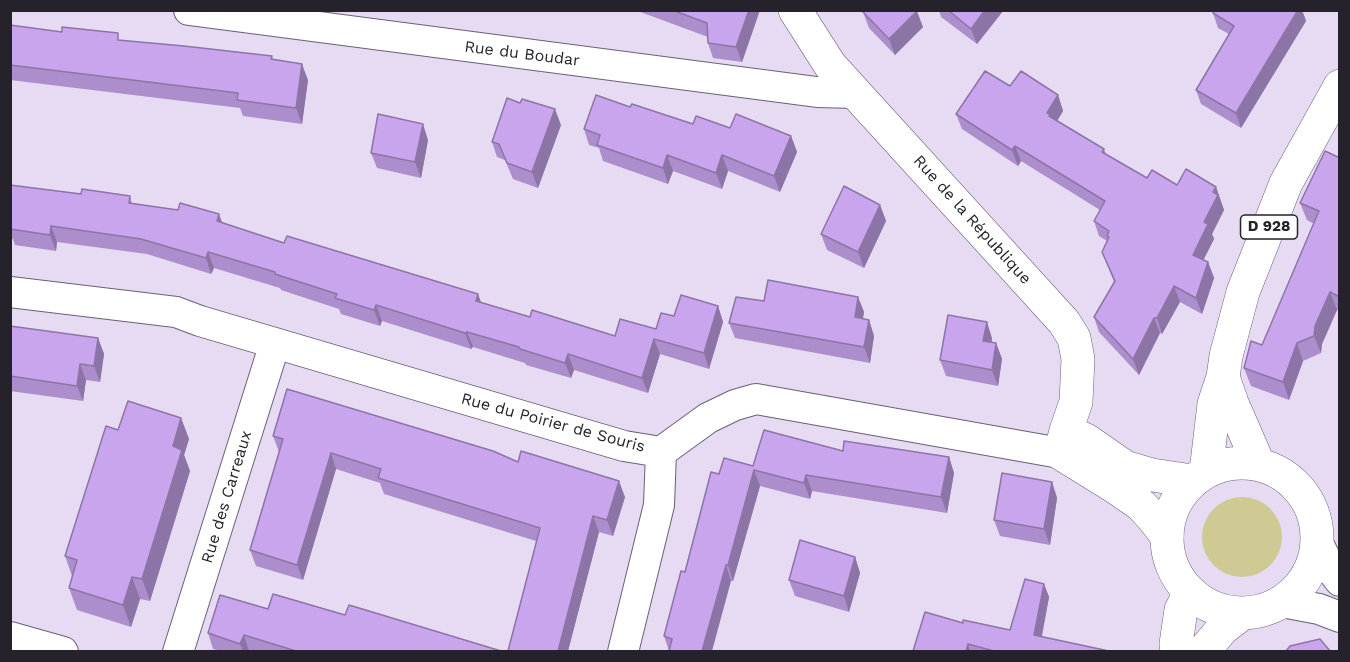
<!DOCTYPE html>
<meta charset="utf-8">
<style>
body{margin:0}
#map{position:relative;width:1350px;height:662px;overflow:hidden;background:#e6dbf3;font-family:"Work Sans",sans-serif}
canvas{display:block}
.frame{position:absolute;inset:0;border:12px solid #26222b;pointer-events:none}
</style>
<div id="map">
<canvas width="1350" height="662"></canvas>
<div class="frame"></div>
</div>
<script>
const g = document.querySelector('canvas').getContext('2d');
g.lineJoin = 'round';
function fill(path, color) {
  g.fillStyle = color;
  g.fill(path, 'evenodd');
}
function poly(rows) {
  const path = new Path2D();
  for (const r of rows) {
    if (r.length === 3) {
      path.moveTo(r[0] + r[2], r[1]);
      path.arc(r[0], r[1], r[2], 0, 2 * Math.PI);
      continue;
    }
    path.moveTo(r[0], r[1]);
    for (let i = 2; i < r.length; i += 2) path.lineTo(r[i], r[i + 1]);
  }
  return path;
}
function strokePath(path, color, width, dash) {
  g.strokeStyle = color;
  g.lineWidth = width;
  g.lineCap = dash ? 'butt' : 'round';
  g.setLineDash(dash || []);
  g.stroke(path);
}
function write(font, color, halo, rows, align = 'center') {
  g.font = font + ' "Work Sans",sans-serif';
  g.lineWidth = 4.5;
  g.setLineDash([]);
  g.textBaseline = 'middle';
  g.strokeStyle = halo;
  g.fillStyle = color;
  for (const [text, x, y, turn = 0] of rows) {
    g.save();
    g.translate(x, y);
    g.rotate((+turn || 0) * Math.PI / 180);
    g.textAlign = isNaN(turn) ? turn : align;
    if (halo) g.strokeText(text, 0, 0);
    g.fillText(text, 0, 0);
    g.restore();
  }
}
fill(poly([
 [1242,537,40]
]), '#cfca94');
const street = poly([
 [189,10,817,92,856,93],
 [10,292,176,312,200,321,624,446,661,452,708,418,735,405,756,399,1060,453],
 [1317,541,1330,568,1340,581],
 [1282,602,1319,609,1340,617],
 [10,637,63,652],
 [178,652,275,343],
 [623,652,659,505,661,452]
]);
const secondary = poly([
 [795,10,830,65,1064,322,1074,338,1078,359,1076,402,1066,431,1060,453,1115,487,1141,505,1152,517,1167,536],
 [1066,431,1086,440,1125,467,1152,475,1192,481]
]);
const primary = poly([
 [1223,377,1232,403,1259,465],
 [1242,538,75],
 [1206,472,1214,404,1223,377,1226,356,1243,292,1286,183,1340,86],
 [1177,652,1176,644,1181,610,1190,593],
 [1203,652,1222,629,1243,613]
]);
strokePath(street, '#6a6075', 32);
strokePath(secondary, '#6a6075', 34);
strokePath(primary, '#6a6075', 34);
strokePath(street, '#fff', 30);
strokePath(secondary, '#fff', 33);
strokePath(primary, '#fff', 33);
fill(poly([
 [635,10,760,10,742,62,713,58,708,43,708,37],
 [939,10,1003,10,1003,11,977,44,941,17],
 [1214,10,1302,10,1306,21,1241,128,1201,104,1196,90,1229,34,1218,28,1213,13],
 [863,12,923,27,895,55,869,28],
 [10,25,121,40,272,56,273,60,308,80,302,124,243,116,240,108,10,80],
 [1010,86,1058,95,1063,111,1057,121,1104,149,1106,154,1147,178,1177,185,1216,187,1224,210,1212,234,1214,239,1203,260,1208,262,1214,278,1202,314,1180,302,1162,334,1160,333,1139,375,1099,332,1094,317,1114,282,1102,252,1107,241,1099,236,1094,221,1100,210,1021,161,1018,166,962,129,956,114],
 [693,124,730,128,791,136,797,152,780,192,728,171,722,189,673,171,668,184,603,161,599,148,589,145,584,129],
 [561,125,538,188,513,179,505,160,497,157,492,142],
 [428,140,421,178,377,168,371,153],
 [1340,158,1340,311,1337,310,1322,344,1321,353,1303,361,1289,400,1251,386,1244,368,1262,345,1314,224,1307,220,1300,203],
 [10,185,81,194,130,196,132,204,222,223,284,243,530,317,615,336,656,329,674,316,718,306,723,322,709,369,660,354,648,393,574,370,571,378,526,365,525,363,473,347,471,349,382,321,380,326,341,314,339,309,281,290,280,288,214,268,211,274,147,254,57,242,56,251,15,245,13,239,10,239],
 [880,205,886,221,864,268,827,250,821,234],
 [858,297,864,312,863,319,869,320,874,336,870,363,735,338,729,323,764,301],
 [10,326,98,338,104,354,100,382,86,380,83,401,10,391],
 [992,338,992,342,996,343,1002,359,998,386,946,376,940,360],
 [181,418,189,439,184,455,190,471,150,601,140,599,131,627,77,610,69,588,72,576,65,556,118,430],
 [273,436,518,462,625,497,613,536,599,532,568,651,536,541,384,494,380,483,336,469,303,580,256,566,250,550,279,452],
 [843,451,949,457,954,473,947,513,812,491,810,499,760,486,733,581,731,581,669,651,664,636,685,572,719,474,753,466],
 [1052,482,1057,498,1050,545,1000,536,994,520],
 [855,557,860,573,849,612,795,596,789,580],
 [1044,584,1049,597,1042,637,1109,651,913,651,1010,630],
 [268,609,345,615,501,651,221,651,213,649,208,633]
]), '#ad8ecc');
fill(poly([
 [749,10,760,10,742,62,736,47],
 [985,10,1003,10,1003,11,977,44,971,29],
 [1298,10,1302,10,1306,21,1241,128,1236,113],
 [917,11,923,27,895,55,889,39],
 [302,64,308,80,302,124,296,108],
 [1058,95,1063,111,1054,126,1047,113],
 [555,109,561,125,538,188,532,172],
 [423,124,428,140,421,178,415,162],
 [791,136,797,152,780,192,774,176],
 [1015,146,1021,161,1018,166,1012,150],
 [667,155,673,171,668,184,663,168],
 [722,155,728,171,722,189,716,173],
 [1216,187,1224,210,1212,234,1214,239,1198,271,1193,255],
 [880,205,886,221,864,268,858,252],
 [219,214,225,230,217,221],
 [51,226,57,242,56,251,50,235],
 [208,252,214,268,211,274,206,258],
 [1208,262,1214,278,1202,314,1196,298],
 [1174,286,1180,302,1162,334,1157,318],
 [1330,292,1337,310,1322,344,1321,353,1314,336,1315,326],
 [478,294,484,310,476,301],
 [858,297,864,312,860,333,855,317],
 [376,305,382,321,380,326,374,310],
 [718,306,723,322,709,369,704,353],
 [1154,318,1160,333,1139,375,1133,359],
 [869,320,874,336,870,363,864,347],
 [987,322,992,338,989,356,983,341],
 [467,332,473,347,471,349,465,333],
 [98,338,104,354,100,382,94,366],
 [654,339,660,354,648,393,642,378],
 [996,343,1002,359,998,386,992,370],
 [1297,343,1303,361,1289,400,1283,382],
 [568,354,574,370,571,378,565,363],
 [80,364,86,380,83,401,77,386],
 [181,418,189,439,184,455,190,471,150,601,142,579,173,446],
 [331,453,336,469,303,580,297,565],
 [949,457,954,473,947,513,941,497],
 [754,470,760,486,733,581,728,565],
 [806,475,812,491,810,499,804,483],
 [619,481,625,497,613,536,607,520],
 [1052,482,1057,498,1050,545,1044,529],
 [593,516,599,532,568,651,558,651],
 [855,557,860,573,849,612,844,596],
 [726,565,731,581,712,651,702,651],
 [132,577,140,599,131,627,123,605],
 [1044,584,1049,597,1039,649,1034,635],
 [244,635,249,651,243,651,240,644],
 [968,644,970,651,966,651]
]), '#8d74a6');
const building = poly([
 [672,10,749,10,736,47,708,43,707,23,672,10],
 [864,10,917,10,917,11,889,39,863,12,864,10],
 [948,10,985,10,971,29,948,10],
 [1214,10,1298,10,1236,113,1196,90,1234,26,1213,13,1214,10],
 [10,25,62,32,62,27,118,33,118,40,184,46,272,56,271,59,302,64,296,108,237,100,238,93,10,65,10,25],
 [985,71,1010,86,1021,71,1058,95,1047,113,1050,114,1049,116,1104,149,1102,152,1147,178,1152,170,1177,185,1186,169,1216,187,1213,192,1218,195,1204,222,1208,224,1193,255,1208,262,1196,298,1174,286,1157,318,1154,318,1133,359,1094,317,1115,281,1102,252,1109,237,1107,236,1109,231,1094,221,1105,201,1015,146,1012,150,956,114,985,71],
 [596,95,630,107,632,104,693,124,696,116,730,128,736,114,791,136,774,176,722,155,716,173,667,155,663,168,597,145,600,135,584,129,596,95],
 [507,98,520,103,522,99,555,109,532,172,507,163,499,144,492,142,507,98],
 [378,114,423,124,415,162,371,153,378,114],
 [1325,151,1340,158,1340,297,1330,292,1315,326,1314,336,1297,343,1283,382,1244,368,1251,341,1262,345,1319,211,1300,203,1325,151],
 [10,185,81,194,82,189,130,196,129,203,178,210,180,203,219,214,217,221,284,243,287,236,478,294,476,301,530,317,532,310,615,336,620,319,656,329,661,313,674,316,681,295,718,306,704,353,654,339,642,378,568,354,565,363,520,349,519,347,467,332,465,333,376,305,374,310,335,298,337,294,275,274,275,272,208,252,206,258,141,239,51,226,50,235,10,229,10,185],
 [844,186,880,205,858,252,821,234,844,186],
 [768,280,858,297,855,317,869,320,864,347,729,323,736,297,764,301,768,280],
 [948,315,987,322,983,341,996,343,992,370,940,360,948,315],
 [10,326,98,338,94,366,80,364,77,386,10,376,10,326],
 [287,389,493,451,518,462,521,451,619,481,607,520,593,516,558,651,508,651,540,528,378,478,381,469,331,453,297,565,250,550,283,439,273,436,287,389],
 [128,401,181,418,173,446,182,450,142,579,132,577,123,605,69,588,77,560,65,556,106,426,118,430,128,401],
 [764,430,843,451,844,441,949,457,941,497,806,475,804,483,754,470,728,565,726,565,702,651,669,651,672,639,664,636,681,571,685,572,711,472,719,474,724,458,753,466,764,430],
 [1002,473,1052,482,1044,529,994,520,1002,473],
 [800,540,855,557,844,596,789,580,800,540],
 [1025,579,1044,584,1034,635,1109,651,994,651,968,644,966,651,913,651,925,612,963,623,963,620,1010,630,1025,579],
 [273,594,345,615,349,605,501,651,296,651,244,635,240,644,208,633,220,595,268,609,273,594],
 [1320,639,1330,651,1286,651,1290,646,1320,639]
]);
fill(building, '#c9a5ed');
strokePath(building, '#8d74a6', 1.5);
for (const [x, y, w] of [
 [1269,227,57]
]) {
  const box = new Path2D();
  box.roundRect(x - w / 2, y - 12, w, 24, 4.5);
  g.fillStyle = '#fff';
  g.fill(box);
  strokePath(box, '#26222b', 1.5);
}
write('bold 15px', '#26222b', null, [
 ["D 928",1269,227]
]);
write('16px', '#26222b', '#fff', [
 ["Rue du Boudar",522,54,7],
 ["Rue de la République",972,220,48],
 ["Rue du Poirier de Souris",553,423,15],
 ["Rue des Carreaux",227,497,-73]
]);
</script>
